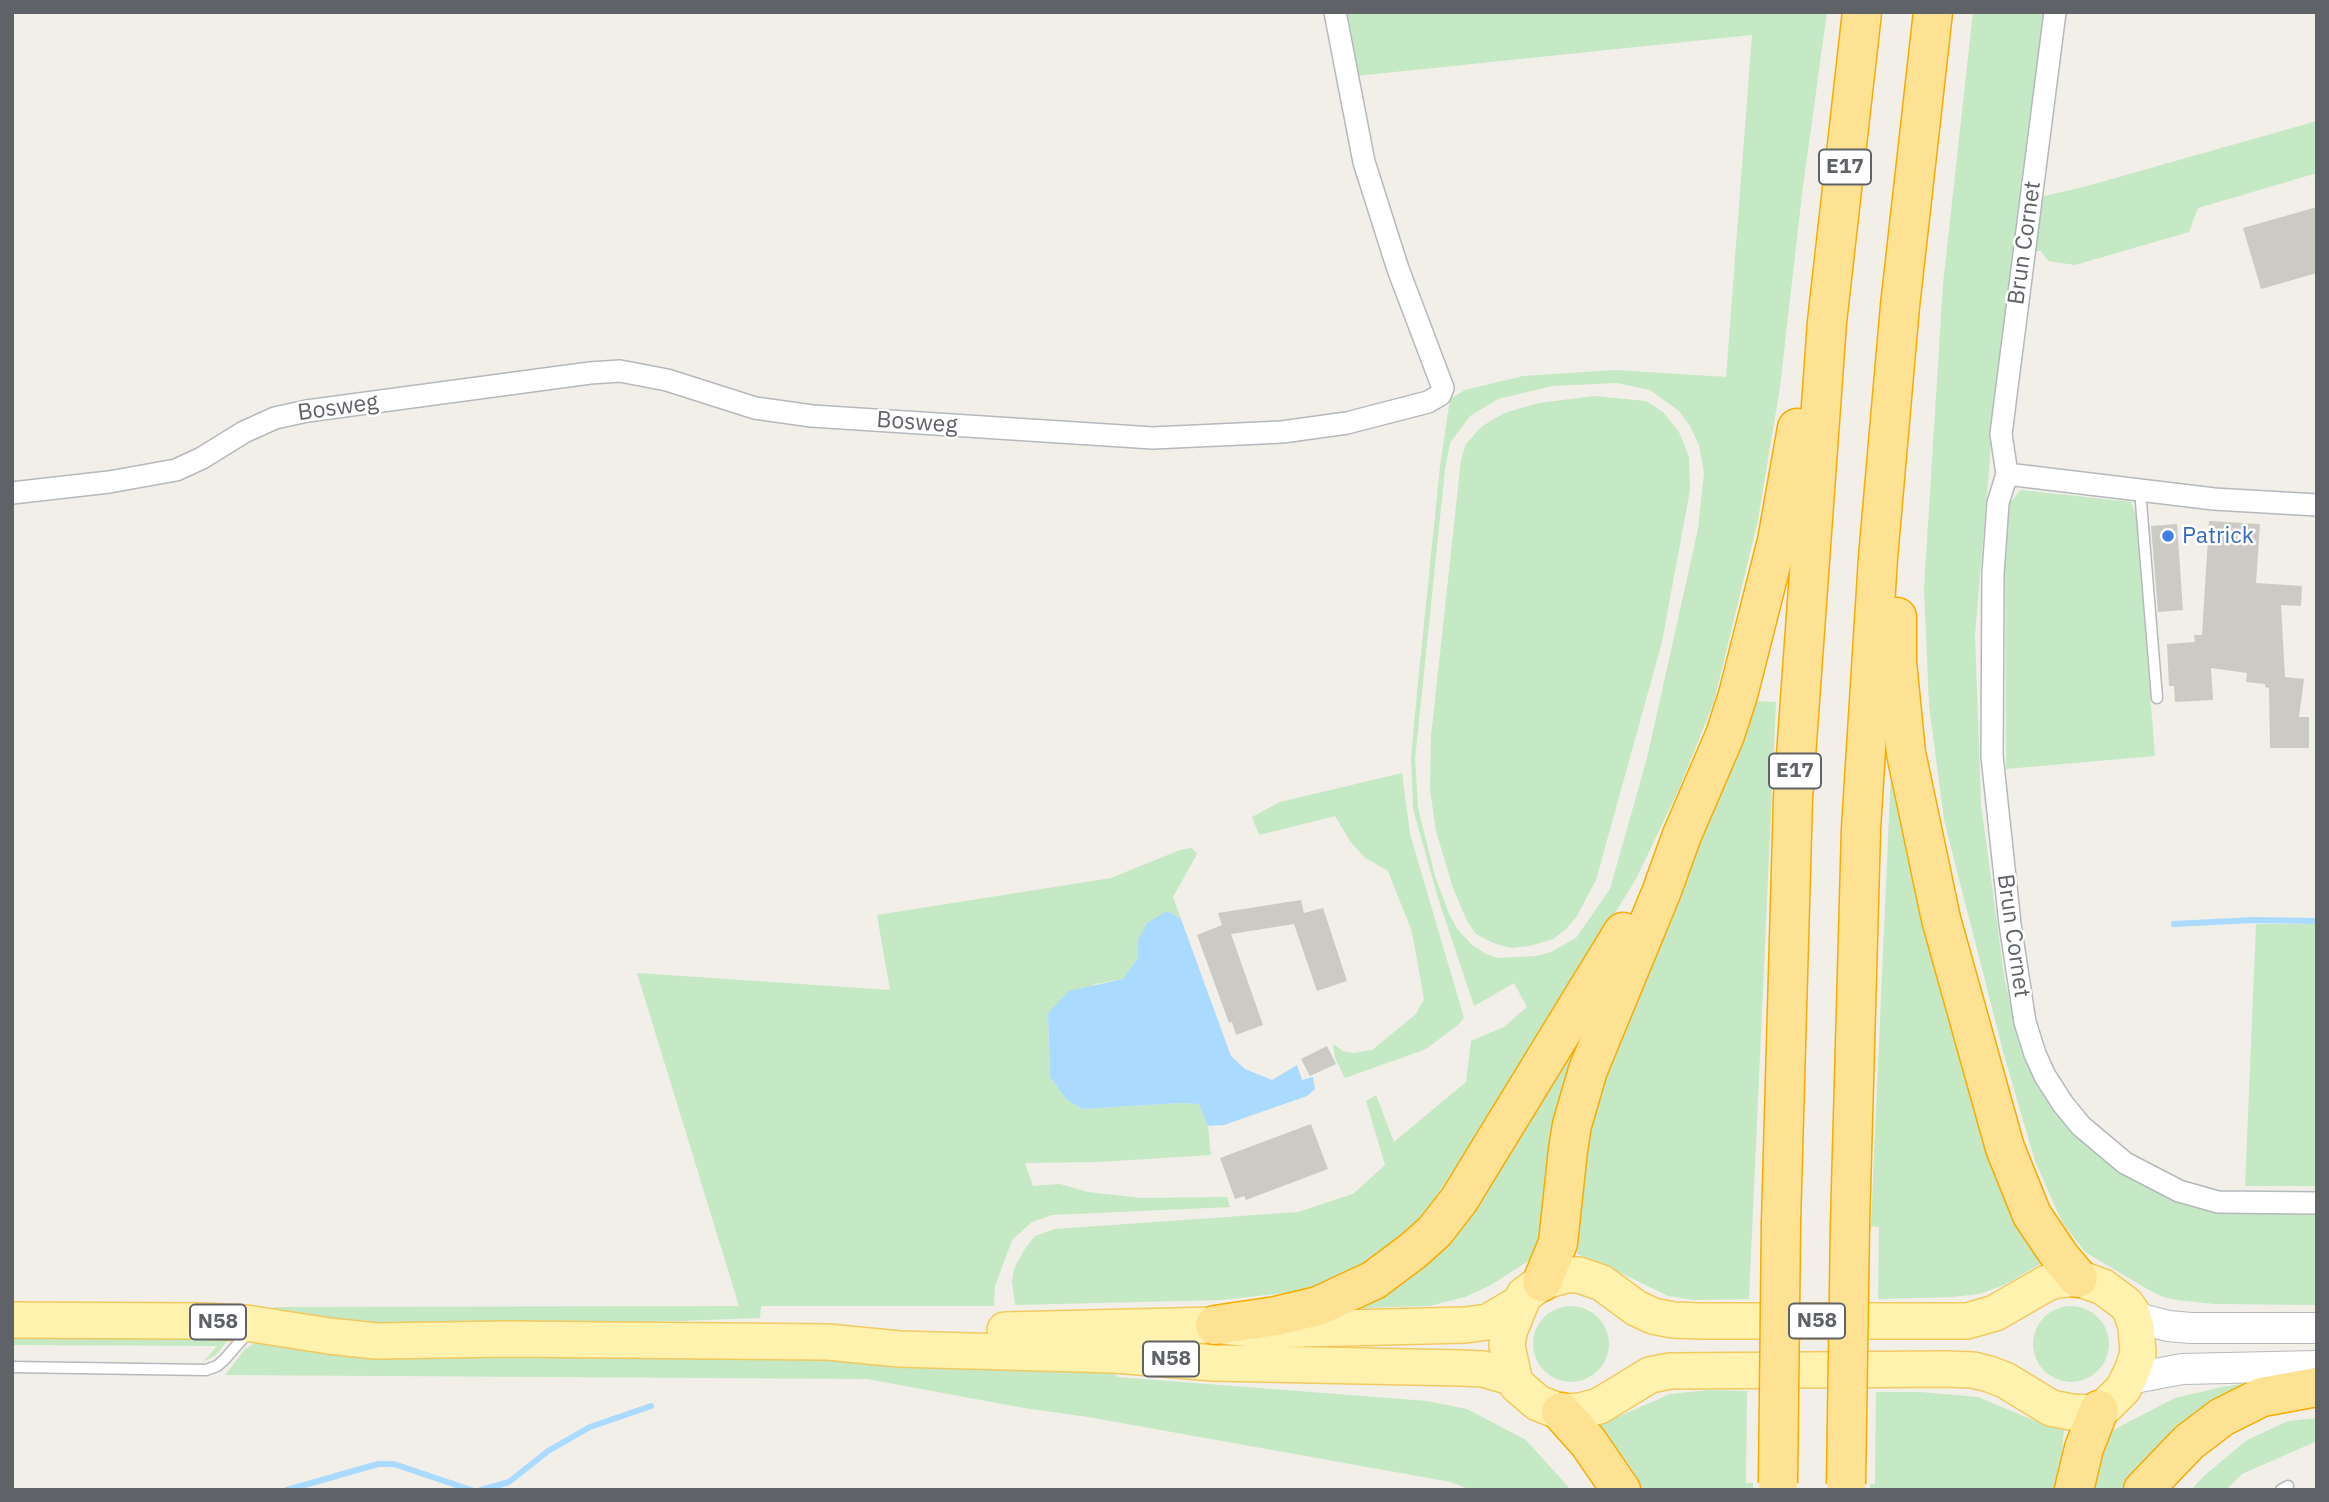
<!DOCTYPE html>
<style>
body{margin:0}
#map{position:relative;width:2329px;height:1502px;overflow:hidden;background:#f1efe8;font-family:"IBM Plex Sans",sans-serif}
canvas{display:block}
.frame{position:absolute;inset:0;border:14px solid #5f6368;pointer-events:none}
</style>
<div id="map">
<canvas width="2329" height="1502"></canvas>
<div class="frame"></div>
</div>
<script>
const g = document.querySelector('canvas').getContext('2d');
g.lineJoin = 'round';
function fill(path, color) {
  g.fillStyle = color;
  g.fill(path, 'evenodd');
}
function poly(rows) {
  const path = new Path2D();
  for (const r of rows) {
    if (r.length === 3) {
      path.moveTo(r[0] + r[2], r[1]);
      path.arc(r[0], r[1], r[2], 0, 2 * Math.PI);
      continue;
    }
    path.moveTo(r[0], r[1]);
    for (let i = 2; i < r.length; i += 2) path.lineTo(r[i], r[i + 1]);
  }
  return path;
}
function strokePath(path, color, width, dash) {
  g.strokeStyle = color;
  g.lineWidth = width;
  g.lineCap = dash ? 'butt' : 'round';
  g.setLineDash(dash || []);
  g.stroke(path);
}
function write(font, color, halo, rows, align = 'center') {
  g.font = font + ' "IBM Plex Sans",sans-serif';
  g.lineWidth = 5;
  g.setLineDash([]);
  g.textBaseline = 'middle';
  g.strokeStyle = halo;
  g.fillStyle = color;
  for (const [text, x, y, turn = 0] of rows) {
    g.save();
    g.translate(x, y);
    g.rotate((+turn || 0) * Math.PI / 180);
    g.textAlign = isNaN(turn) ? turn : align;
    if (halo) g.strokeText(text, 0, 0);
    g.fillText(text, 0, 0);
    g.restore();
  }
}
fill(poly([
 [1344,12,1827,12,1802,194,1780,387,1758,520,1714,702,1679,789,1637,877,1498,1103,1427,1210,1397,1249,1312,1290,1221,1300,1015,1305,1012,1281,1014,1269,1024,1250,1035,1236,1055,1229,1298,1212,1353,1194,1385,1165,1366,1101,1376,1095,1394,1142,1466,1082,1471,1041,1504,1027,1527,1007,1514,983,1474,1006,1438,898,1413,809,1411,757,1417,693,1440,466,1450,399,1465,390,1523,376,1615,370,1726,377,1752,35,1356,76],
 [1617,383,1650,390,1679,411,1690,426,1699,445,1704,473,1698,529,1647,758,1610,889,1576,938,1551,952,1537,956,1498,958,1486,954,1472,945,1458,930,1449,914,1435,876,1418,808,1415,759,1445,470,1450,443,1470,416,1498,399,1552,386],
 [1973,12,2045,12,1995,398,1975,635,1981,804,2005,982,2022,1049,2044,1090,2173,1195,2317,1211,2317,1305,2215,1304,2177,1300,2163,1297,2149,1290,2085,1252,2062,1222,2035,1161,2004,1055,1944,820,1929,705,1924,588,1943,284],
 [2317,121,2317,173,2198,208,2189,232,2075,265,2048,261,2041,251,2035,251,2031,247,2037,198,2087,186],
 [1594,396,1646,401,1663,412,1679,432,1689,457,1690,490,1662,642,1596,880,1577,916,1565,930,1553,939,1530,946,1511,948,1493,943,1476,934,1467,921,1453,888,1436,831,1430,790,1431,736,1461,460,1466,444,1481,427,1504,413,1539,403],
 [2021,490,2131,502,2136,515,2155,756,2006,769,2005,541,2007,506],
 [1752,701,1776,702,1749,1299,1693,1300,1668,1296,1613,1269,1577,1254,1586,1145,1598,1096],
 [1892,747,2011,1211,2040,1264,2004,1285,1979,1294,1952,1297,1878,1299,1879,1227,1871,1226],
 [1402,773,1410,834,1464,1018,1458,1025,1426,1049,1345,1078,1335,1058,1333,1044,1343,1051,1354,1053,1372,1050,1416,1014,1424,999,1412,932,1388,871,1364,857,1350,841,1335,816,1259,835,1252,817,1280,802],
 [1192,848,1197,854,1173,897,1181,919,1167,911,1138,940,1138,958,1123,979,1095,984,1048,1013,1050,1077,1066,1099,1082,1109,1179,1103,1199,1104,1208,1126,1211,1155,1098,1162,1025,1163,1033,1186,1060,1184,1088,1192,1141,1198,1227,1197,1230,1207,1052,1215,1032,1222,1012,1240,995,1286,994,1306,761,1306,760,1318,451,1329,365,1327,271,1310,274,1307,739,1306,637,973,890,990,877,915,1111,878,1180,850],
 [2256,924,2317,924,2317,1186,2245,1186],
 [1589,1015,1549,1230,1533,1258,1491,1285,1465,1297,1429,1306,1362,1308,1360,1306],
 [2071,1344,38],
 [1571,1344,38],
 [12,1333,232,1335,216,1355,203,1362,217,1346,12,1345],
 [269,1339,1122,1367,1123,1374,1116,1373,1117,1377,1427,1401,1467,1409,1526,1440,1571,1490,1471,1490,1451,1482,1088,1417,1024,1408,867,1379,225,1375,245,1349,255,1343],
 [2285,1378,2130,1490,2087,1490,2105,1438,2115,1429,2175,1398,2222,1387],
 [1710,1390,1747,1391,1746,1483,1753,1483,1753,1490,1642,1490,1635,1473,1599,1425,1670,1394],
 [1876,1392,1920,1392,1978,1397,2045,1425,2064,1430,2058,1490,1870,1490,1870,1484,1875,1484],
 [2317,1418,2317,1441,2242,1474,2226,1490,2191,1490,2205,1475,2247,1440,2288,1421]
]), '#c5e8c5');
fill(poly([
 [1167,911,1181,919,1231,1056,1245,1069,1272,1080,1297,1065,1302,1080,1313,1077,1315,1089,1307,1096,1224,1125,1208,1126,1199,1104,1179,1103,1082,1109,1066,1099,1050,1077,1048,1013,1069,991,1123,979,1138,958,1138,940,1147,923]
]), '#aadaff');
strokePath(poly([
 [2174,924,2253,920,2317,921],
 [287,1490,378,1464,394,1464,471,1490],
 [481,1490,509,1482,548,1451,590,1427,651,1406]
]), '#aadaff', 6);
fill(poly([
 [2317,207,2317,273,2261,289,2243,228],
 [2209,521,2260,524,2256,583,2302,586,2301,606,2281,605,2285,677,2304,679,2299,717,2309,717,2309,748,2270,748,2269,688,2265,687,2265,684,2246,682,2247,673,2211,668,2213,700,2175,702,2174,686,2169,686,2167,644,2195,642,2194,635,2202,635],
 [2177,524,2183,610,2158,612,2151,526],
 [1301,900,1304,913,1323,908,1347,981,1317,991,1294,924,1231,934,1263,1025,1236,1035,1232,1022,1229,1023,1197,935,1222,925,1218,913],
 [1327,1046,1336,1064,1310,1076,1301,1059],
 [1311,1124,1328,1169,1246,1200,1244,1196,1235,1199,1220,1158]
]), '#cccac5');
const service = poly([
 [2140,490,2157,698],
 [12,1367,206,1370,217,1366,224,1360,245,1336,246,1330],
 [2281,1490,2288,1486]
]);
const minor = poly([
 [2055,12,2001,434,2007,474,1998,503,1993,574,1992,756,2010,924,2025,1022,2035,1054,2045,1076,2063,1104,2081,1126,2125,1163,2179,1191,2218,1202,2317,1203],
 [2007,474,2214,499,2317,505],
 [12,493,109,482,176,470,202,458,244,432,275,418,307,411,590,373,620,371,667,380,755,408,812,416,1153,438,1282,432,1347,423,1428,402,1440,395,1443,388,1398,269,1364,162,1335,12]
]);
const secondary = poly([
 [2134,1317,2168,1326,2191,1328,2317,1328],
 [2129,1379,2182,1369,2317,1366]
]);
const primary = poly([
 [1566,1275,1579,1275,1602,1283,1636,1308,1653,1316,1673,1320,1701,1321,1967,1321,1995,1313,2047,1283,2057,1280,2078,1278,2103,1287,2126,1304,2131,1311,2136,1327,2138,1353,2133,1369,2123,1389,2107,1405,2091,1413,2071,1412,2051,1408,2005,1380,1989,1374,1973,1370,1946,1369,1670,1371,1650,1375,1599,1406,1580,1411,1561,1412,1538,1403,1517,1385,1514,1378,1507,1346,1509,1332,1524,1295,1542,1282,1566,1275],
 [12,1320,202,1321,246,1323,329,1336,376,1341,507,1339,828,1342,899,1349,1115,1355,1214,1363,1462,1368,1483,1369,1514,1378],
 [1005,1330,1215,1325,1262,1330,1465,1325,1488,1322,1520,1303]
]);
const motorway = poly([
 [1897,617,1897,662,1906,753,1941,919,2005,1148,2032,1215,2061,1258,2078,1278],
 [1781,1222,1793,798,1827,322,1862,12],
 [1850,1225,1861,829,1878,558,1900,306,1933,12],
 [1542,1282,1558,1243,1568,1150,1572,1125,1588,1070,1661,893,1682,835,1725,735,1738,695,1777,541,1797,428],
 [1215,1325,1276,1316,1318,1306,1374,1280,1414,1250,1435,1231,1459,1200,1623,932],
 [1561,1412,1588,1442,1621,1490],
 [2074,1490,2084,1448,2099,1410],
 [2143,1490,2189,1442,2222,1417,2262,1397,2317,1387]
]);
strokePath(service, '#b5b8bc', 13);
strokePath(minor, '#b5b8bc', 24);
strokePath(secondary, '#b6babf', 32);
strokePath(primary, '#f2c960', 38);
strokePath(motorway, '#f9ab00', 41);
strokePath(service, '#fff', 10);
strokePath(minor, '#fff', 21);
strokePath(secondary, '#fff', 30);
strokePath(primary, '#fff2af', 35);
strokePath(motorway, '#fde293', 38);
const motorwayBridge = poly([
 [1778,1483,1781,1222],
 [1846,1484,1850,1225]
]);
strokePath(motorwayBridge, '#f9ab00', 41, []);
strokePath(motorwayBridge, '#fde293', 38);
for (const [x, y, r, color] of [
 [2168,536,7,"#3f7fe0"]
]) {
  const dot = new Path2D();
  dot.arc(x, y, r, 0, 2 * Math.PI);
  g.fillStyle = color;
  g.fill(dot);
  strokePath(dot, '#fff', 2.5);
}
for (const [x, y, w] of [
 [1845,167,52],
 [1795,771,52],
 [1817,1321,56],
 [218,1322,56],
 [1171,1359,56]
]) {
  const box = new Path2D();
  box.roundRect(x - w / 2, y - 17.5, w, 35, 5);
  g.fillStyle = '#fff';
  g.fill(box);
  strokePath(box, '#5f6368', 2);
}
write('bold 21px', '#5f6368', null, [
 ["E17",1845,167],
 ["E17",1795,771],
 ["N58",1817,1321],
 ["N58",218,1322],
 ["N58",1171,1359]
]);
write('23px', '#5f6368', '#fff', [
 ["Brun Cornet",2025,243,-82],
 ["Bosweg",338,408,-8],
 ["Bosweg",917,423,4],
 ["Brun Cornet",2013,936,82]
]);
write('23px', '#366cbe', '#fff', [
 ["Patrick",2182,536]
], 'left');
</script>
